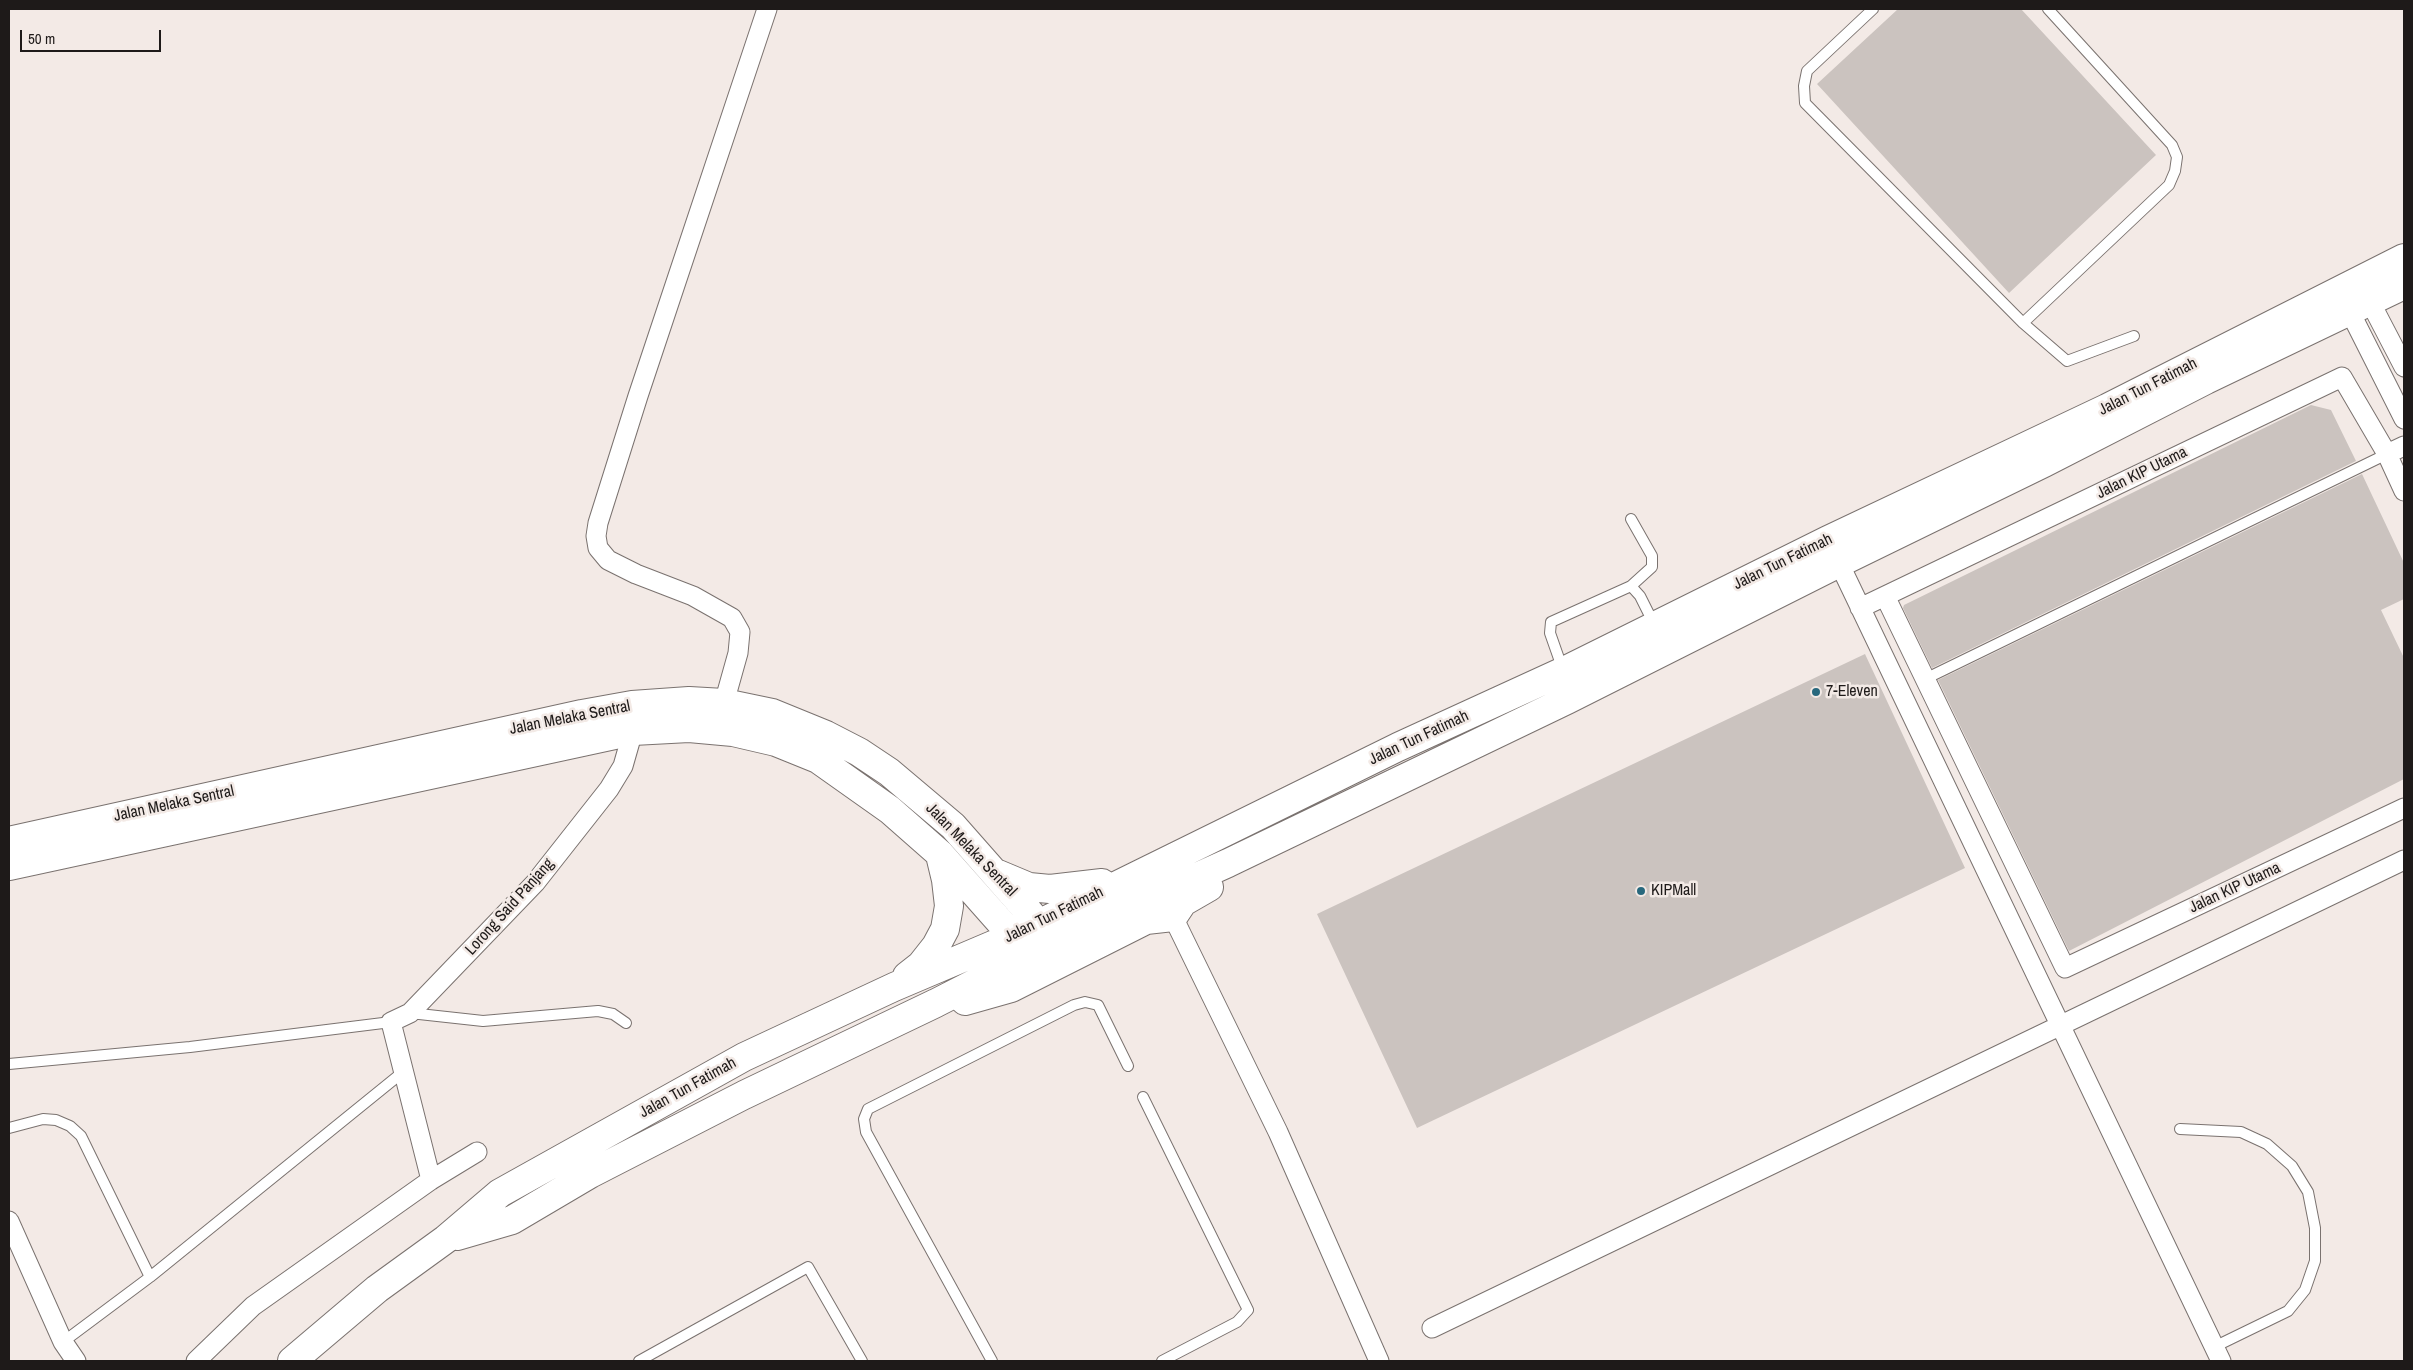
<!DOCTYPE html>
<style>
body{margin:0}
#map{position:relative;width:2413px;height:1370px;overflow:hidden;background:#f3eae6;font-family:"Archivo Narrow",sans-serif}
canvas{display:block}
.frame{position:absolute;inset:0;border:10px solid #1e1a19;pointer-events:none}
.scale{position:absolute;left:20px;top:30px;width:141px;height:22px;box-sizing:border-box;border:2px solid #1e1a19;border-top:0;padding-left:6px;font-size:15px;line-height:18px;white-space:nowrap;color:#1e1a19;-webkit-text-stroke:4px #f3eae6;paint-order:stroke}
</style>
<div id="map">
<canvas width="2413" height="1370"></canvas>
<div class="frame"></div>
<div class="scale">50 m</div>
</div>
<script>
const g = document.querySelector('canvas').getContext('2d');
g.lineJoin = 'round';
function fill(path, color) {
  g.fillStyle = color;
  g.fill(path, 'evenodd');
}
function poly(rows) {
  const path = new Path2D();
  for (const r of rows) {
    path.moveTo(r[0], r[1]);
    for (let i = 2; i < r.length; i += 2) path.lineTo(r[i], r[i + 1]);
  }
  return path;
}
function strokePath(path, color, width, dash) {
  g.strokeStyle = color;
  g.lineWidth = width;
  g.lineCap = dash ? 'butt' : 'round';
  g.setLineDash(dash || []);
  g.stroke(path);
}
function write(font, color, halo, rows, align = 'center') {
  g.font = font + ' "Archivo Narrow",sans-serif';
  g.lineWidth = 5;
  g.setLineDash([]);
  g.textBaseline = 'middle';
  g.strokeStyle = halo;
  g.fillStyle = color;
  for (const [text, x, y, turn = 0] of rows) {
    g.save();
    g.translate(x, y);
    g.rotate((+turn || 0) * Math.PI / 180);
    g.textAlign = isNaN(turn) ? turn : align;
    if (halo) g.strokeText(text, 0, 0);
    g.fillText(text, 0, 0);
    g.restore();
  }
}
fill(poly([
 [1898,9,2021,9,2156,155,2009,293,1817,84],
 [2311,405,2331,410,2356,461,1932,668,1903,608,1904,605],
 [2362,474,2404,563,2404,599,2381,610,2404,658,2404,779,2069,951,1938,680],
 [1865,654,1965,868,1417,1128,1317,914]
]), '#cbc3bf');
const lane = poly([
 [1873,9,1807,71,1804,86,1805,103,2023,323,2067,361,2134,336],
 [2023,323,2169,185,2175,171,2177,157,2172,145,2048,9],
 [1631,586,1640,596,1654,624],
 [1563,670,1550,633,1551,622,1631,586,1652,567,1652,556,1631,519],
 [1925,679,2387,454],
 [410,1013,483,1021,598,1011,613,1014,626,1023],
 [9,1064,190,1047,391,1022],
 [1143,1097,1248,1310,1237,1322,1162,1361],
 [9,1128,43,1119,56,1120,70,1126,81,1136,150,1277],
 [2180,1129,2241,1132,2267,1144,2292,1166,2308,1192,2315,1228,2315,1261,2305,1290,2288,1311,2214,1347],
 [63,1342,150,1277,403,1072],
 [639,1361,808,1267,862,1361],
 [992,1361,866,1132,864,1119,868,1109,1074,1005,1085,1002,1098,1005,1128,1066]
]);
const street = poly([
 [2365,292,2404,367],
 [2345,302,2404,419],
 [2387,454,2404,491],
 [1839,563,2221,1361],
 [1885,596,2065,968,2404,808],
 [1860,608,2342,377,2387,454,2404,446],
 [724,703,738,653,740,632,732,618,693,596,636,574,608,560,598,548,596,536,598,523,638,396,767,9],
 [1173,917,1278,1132,1379,1361],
 [431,1180,391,1022,410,1013,535,883,609,789,623,766,633,731],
 [9,1221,63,1342,76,1361],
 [1432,1328,2404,860],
 [196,1361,253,1306,431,1180,477,1152]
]);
const secondary = poly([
 [9,841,582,714,632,705,689,701,724,703,772,713,826,735,859,752,889,772,953,826,1049,935],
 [9,866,633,731,689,728,733,732,776,742,818,759,890,810,940,854,1025,950],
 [998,874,1029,887,1050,889,1102,883],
 [907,976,921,965,936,946,945,929,949,906,946,880,940,855],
 [965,1001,1011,988,1146,920,1173,917,1183,902,1209,887],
 [457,1236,512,1220,590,1174,744,1095,936,1003,1079,930,1228,863,1567,700,1839,563,2044,463,2206,380,2404,285],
 [292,1361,377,1289,446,1239,500,1193,744,1057,894,987,1014,936,1398,747,1564,671,1828,540,2107,408,2404,258]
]);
strokePath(lane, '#7a726f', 12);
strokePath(street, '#7a726f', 21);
strokePath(secondary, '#7a726f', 30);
strokePath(lane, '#fff', 10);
strokePath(street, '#fff', 19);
strokePath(secondary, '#fff', 28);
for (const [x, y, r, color] of [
 [1816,692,5,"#28687d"],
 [1641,891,5,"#28687d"]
]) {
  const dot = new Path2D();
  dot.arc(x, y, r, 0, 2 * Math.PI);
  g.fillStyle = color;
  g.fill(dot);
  strokePath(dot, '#f3eae6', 2);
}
write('16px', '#1e1a19', '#f3eae6', [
 ["Jalan Tun Fatimah",2148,387,-27],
 ["Jalan KIP Utama",2142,473,-26],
 ["Jalan Tun Fatimah",1783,562,-26],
 ["Jalan Melaka Sentral",570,718,-11],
 ["Jalan Tun Fatimah",1419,738,-25],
 ["Jalan Melaka Sentral",174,804,-12],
 ["Jalan Melaka Sentral",971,850,46],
 ["Jalan KIP Utama",2235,888,-25],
 ["Lorong Said Panjang",510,907,-48],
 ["Jalan Tun Fatimah",1054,915,-26],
 ["Jalan Tun Fatimah",688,1088,-29]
]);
write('16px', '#1e1a19', '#f3eae6', [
 ["7-Eleven",1826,692],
 ["KIPMall",1651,891]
], 'left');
</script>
